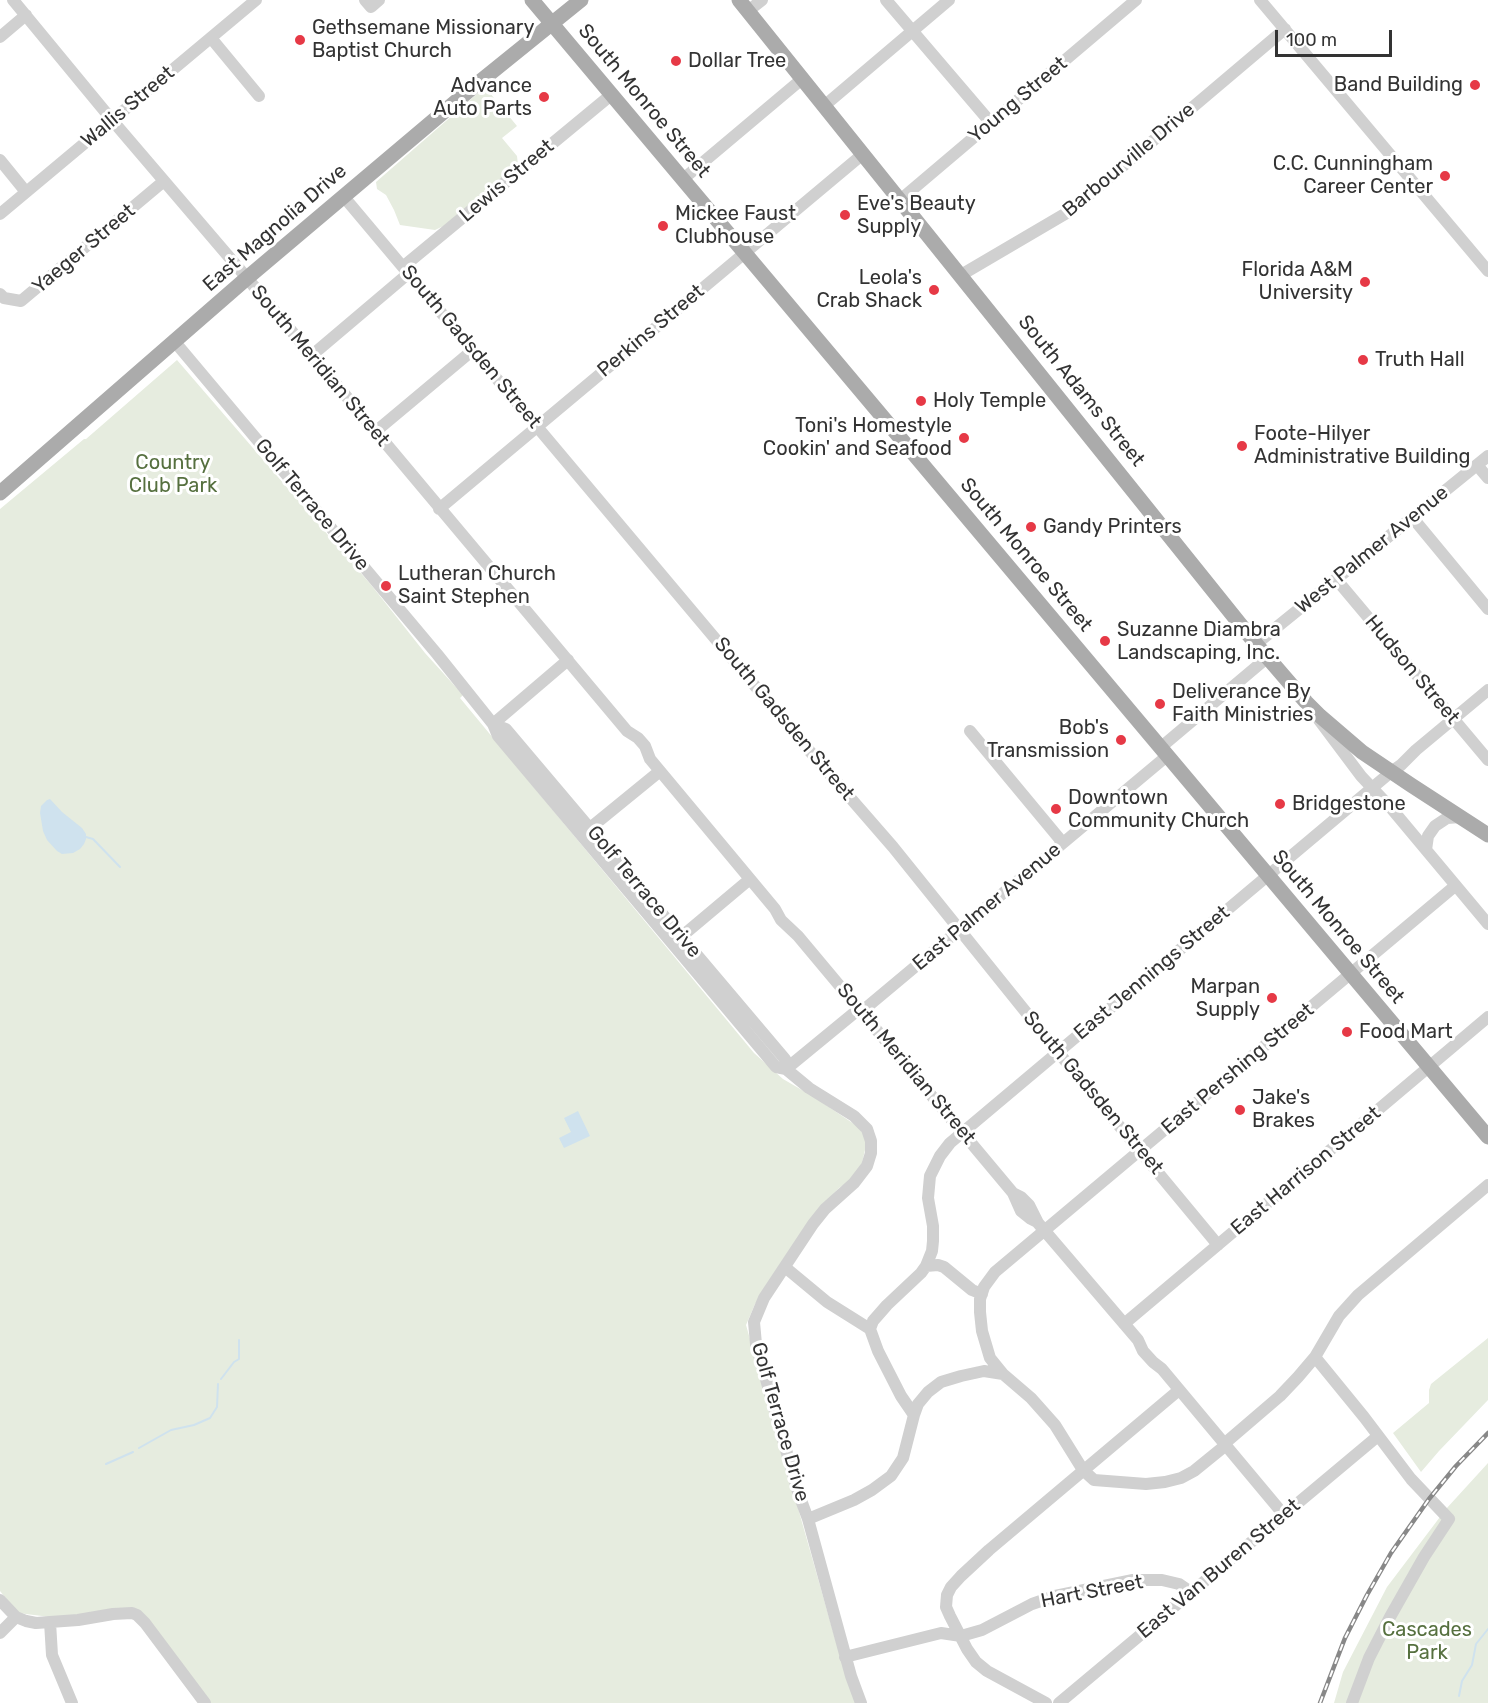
<!DOCTYPE html>
<style>
body{margin:0}
#map{position:relative;width:1488px;height:1703px;overflow:hidden;background:#fff;font-family:Rubik,sans-serif}
canvas{display:block}
.scale{position:absolute;left:1275px;top:30px;width:117px;height:27px;box-sizing:border-box;border:3px solid #333;border-top:0;padding-left:8px;font-size:18px;line-height:21px;white-space:nowrap;color:#333;-webkit-text-stroke:4px #fff;paint-order:stroke}
</style>
<div id="map">
<canvas width="1488" height="1703"></canvas>
<div class="scale">100 m</div>
</div>
<script>
const g = document.querySelector('canvas').getContext('2d');
g.lineJoin = 'round';
function fill(path, color) {
  g.fillStyle = color;
  g.fill(path, 'evenodd');
}
function poly(rows) {
  const path = new Path2D();
  for (const r of rows) {
    path.moveTo(r[0], r[1]);
    for (let i = 2; i < r.length; i += 2) path.lineTo(r[i], r[i + 1]);
  }
  return path;
}
function strokePath(path, color, width, dash) {
  g.strokeStyle = color;
  g.lineWidth = width;
  g.lineCap = dash ? 'butt' : 'round';
  g.setLineDash(dash || []);
  g.stroke(path);
}
function write(font, color, halo, rows, align = 'center') {
  g.font = font + ' Rubik,sans-serif';
  g.lineWidth = 6;
  g.setLineDash([]);
  g.textBaseline = 'middle';
  g.strokeStyle = halo;
  g.fillStyle = color;
  for (const [text, x, y, turn = 0] of rows) {
    g.save();
    g.translate(x, y);
    g.rotate((+turn || 0) * Math.PI / 180);
    g.textAlign = isNaN(turn) ? turn : align;
    if (halo) g.strokeText(text, 0, 0);
    g.fillText(text, 0, 0);
    g.restore();
  }
}
fill(poly([
 [485,87,517,126,502,138,517,156,518,165,452,222,435,230,400,225,394,210,386,195,377,189,376,182],
 [177,360,372,586,425,653,463,695,460,698,754,1053,783,1079,814,1097,857,1126,865,1136,865,1150,862,1163,853,1178,839,1188,822,1206,755,1304,746,1325,836,1642,857,1703,210,1703,143,1613,50,1617,18,1613,0,1591,0,509,84,439,86,439],
 [1488,1338,1488,1400,1439,1451,1421,1472,1393,1433,1429,1403,1429,1390,1431,1384],
 [1488,1463,1488,1703,1334,1703,1343,1672,1387,1587,1446,1509]
]), '#e6ecdf');
fill(poly([
 [50,799,62,812,82,828,86,834,86,839,84,844,80,849,73,853,62,854,57,851,47,840,43,831,40,813,41,806,47,800],
 [578,1111,590,1136,564,1148,559,1138,571,1132,564,1118]
]), '#cfe2ee');
strokePath(poly([
 [86,837,93,839,120,867],
 [221,1379,234,1362,239,1359,239,1340],
 [139,1448,171,1430,194,1425,210,1418,217,1407,218,1384],
 [106,1464,133,1452],
 [1459,1696,1462,1681,1472,1665,1476,1644,1488,1629]
]), '#cfe2ee', 2);
strokePath(poly([
 [13,0,112,120,247,278,627,731,638,738,645,746,650,759,775,909,781,920,798,936,1013,1193,1021,1197,1029,1205,1038,1223,1138,1340,1143,1351,1153,1362,1162,1369,1284,1515],
 [365,0,371,7,379,0],
 [886,0,991,123],
 [1260,0,1488,271],
 [748,11,762,0],
 [0,37,26,15],
 [211,38,259,96],
 [824,106,949,0],
 [0,160,26,192],
 [682,180,802,79],
 [344,197,813,755,893,847,1058,1052,1218,1245],
 [900,200,1136,0],
 [0,214,256,0],
 [404,266,611,95],
 [961,275,1070,211,1285,29],
 [0,294,4,298,21,301,164,181],
 [175,342,437,654,493,724,498,736,776,1067,786,1069,809,1088,854,1116,867,1129,871,1141,871,1153,867,1166,854,1183,825,1209,813,1224,764,1298,754,1322,756,1344,798,1492,808,1519,851,1676,861,1703],
 [311,356,409,273],
 [375,432,473,350],
 [1477,465,1488,478],
 [439,509,863,154],
 [1412,517,1488,609],
 [1336,579,1488,760],
 [1256,644,1488,456],
 [1319,720,1361,776,1391,808,1488,924],
 [493,724,506,729,785,1059,786,1069],
 [493,724,568,660],
 [970,731,1063,843],
 [1160,748,1268,657],
 [584,833,660,771],
 [1426,850,1428,836,1435,826,1447,818,1461,817],
 [675,942,750,879],
 [861,1012,1167,756],
 [786,1069,859,1009],
 [1013,1193,1021,1211,1031,1219,1037,1222],
 [926,1266,932,1251,933,1241,933,1226,928,1198,930,1176,940,1156,950,1143,1391,772,1401,765,1416,750,1488,690],
 [786,1268,827,1302,870,1329,878,1351,901,1396,914,1415,903,1458,891,1476,872,1490,854,1500,808,1519],
 [1124,1324,1488,1017],
 [870,1329,873,1321,887,1305,921,1273,926,1266,938,1265,944,1267,972,1290,982,1294],
 [1315,1357,1364,1417,1411,1479,1449,1519,1424,1557,1390,1617,1369,1658,1352,1703],
 [1003,1374,990,1358,982,1331,980,1312,980,1299,984,1287,995,1272,1455,886],
 [914,1415,918,1404,928,1392,941,1382,961,1376,984,1371,1003,1374,1031,1398,1055,1425,1083,1470,1094,1480,1146,1484,1165,1482,1181,1478,1194,1471,1226,1445],
 [1224,1444,1280,1396,1298,1377,1315,1357,1339,1316,1358,1295,1488,1185],
 [0,1600,16,1617,26,1621,36,1623,78,1620,113,1614,132,1613,137,1615,145,1623,205,1703],
 [50,1622,52,1655,72,1703],
 [0,1633,16,1617],
 [845,1657,941,1633,961,1636,982,1630,1032,1604,1055,1596,1133,1580,1162,1580,1179,1584,1192,1593],
 [1046,1703,987,1671,976,1662,967,1649,950,1616,946,1607,947,1595,951,1587,961,1576,989,1550,1179,1390],
 [1059,1703,1378,1436]
]), '#d0d0d0', 12);
strokePath(poly([
 [532,0,1488,1137],
 [739,0,1256,644,1306,702,1320,716,1362,752,1411,785,1488,835],
 [0,493,247,278,472,88,581,0]
]), '#ababab', 15);
const rail = poly([
 [1320,1703,1345,1638,1367,1595,1391,1553,1429,1499,1456,1466,1488,1433]
]);
strokePath(rail, '#888', 4.5);
strokePath(rail, '#fff', 2, [7]);
for (const [x, y, r, color] of [
 [300,40,6,"#e63946"],
 [676,61,6,"#e63946"],
 [1475,85,6,"#e63946"],
 [544,97,6,"#e63946"],
 [1445,176,6,"#e63946"],
 [845,215,6,"#e63946"],
 [663,226,6,"#e63946"],
 [1365,282,6,"#e63946"],
 [934,290,6,"#e63946"],
 [1363,360,6,"#e63946"],
 [921,401,6,"#e63946"],
 [964,438,6,"#e63946"],
 [1242,446,6,"#e63946"],
 [1031,527,6,"#e63946"],
 [386,586,6,"#e63946"],
 [1105,641,6,"#e63946"],
 [1160,704,6,"#e63946"],
 [1121,740,6,"#e63946"],
 [1280,804,6,"#e63946"],
 [1056,809,6,"#e63946"],
 [1272,998,6,"#e63946"],
 [1347,1032,6,"#e63946"],
 [1240,1110,6,"#e63946"]
]) {
  const dot = new Path2D();
  dot.arc(x, y, r, 0, 2 * Math.PI);
  g.fillStyle = color;
  g.fill(dot);
  strokePath(dot, '#fff', 2);
}
write('20px', '#333', '#fff', [
 ["Gethsemane Missionary",312,28],
 ["Baptist Church",312,51],
 ["Dollar Tree",688,61],
 ["Band Building",1463,85,"right"],
 ["Advance",532,86,"right"],
 ["Auto Parts",532,109,"right"],
 ["C.C. Cunningham",1433,164,"right"],
 ["Career Center",1433,187,"right"],
 ["Eve's Beauty",857,204],
 ["Supply",857,227],
 ["Mickee Faust",675,214],
 ["Clubhouse",675,237],
 ["Florida A&M",1353,270,"right"],
 ["University",1353,293,"right"],
 ["Leola's",922,278,"right"],
 ["Crab Shack",922,301,"right"],
 ["Truth Hall",1375,360],
 ["Holy Temple",933,401],
 ["Toni's Homestyle",952,426,"right"],
 ["Cookin' and Seafood",952,449,"right"],
 ["Foote-Hilyer",1254,434],
 ["Administrative Building",1254,457],
 ["Gandy Printers",1043,527],
 ["Lutheran Church",398,574],
 ["Saint Stephen",398,597],
 ["Suzanne Diambra",1117,630],
 ["Landscaping, Inc.",1117,653],
 ["Deliverance By",1172,692],
 ["Faith Ministries",1172,715],
 ["Bob's",1109,728,"right"],
 ["Transmission",1109,751,"right"],
 ["Downtown",1068,798],
 ["Community Church",1068,821],
 ["Bridgestone",1292,804],
 ["Marpan",1260,987,"right"],
 ["Supply",1260,1010,"right"],
 ["Food Mart",1359,1032],
 ["Jake's",1252,1098],
 ["Brakes",1252,1121]
], 'left');
write('20px', '#333', '#fff', [
 ["Young Street",1018,100,-40],
 ["South Monroe Street",644,101,50],
 ["Wallis Street",128,107,-40],
 ["Barbourville Drive",1129,160,-40],
 ["Lewis Street",507,181,-40],
 ["East Magnolia Drive",275,228,-41],
 ["Yaeger Street",84,249,-40],
 ["Perkins Street",651,331,-40],
 ["South Gadsden Street",471,347,50],
 ["South Meridian Street",320,366,50],
 ["South Adams Street",1081,391,51],
 ["Golf Terrace Drive",312,505,50],
 ["West Palmer Avenue",1372,550,-39],
 ["South Monroe Street",1026,555,50],
 ["Hudson Street",1412,670,50],
 ["South Gadsden Street",784,719,50],
 ["Golf Terrace Drive",644,892,50],
 ["East Palmer Avenue",987,907,-40],
 ["South Monroe Street",1338,927,50],
 ["East Jennings Street",1152,973,-40],
 ["South Meridian Street",906,1064,50],
 ["East Pershing Street",1238,1069,-40],
 ["South Gadsden Street",1093,1093,50],
 ["East Harrison Street",1306,1171,-40],
 ["Golf Terrace Drive",780,1422,74],
 ["East Van Buren Street",1219,1569,-40],
 ["Hart Street",1092,1592,-11]
]);
write('20px', '#56703f', '#fff', [
 ["Country",173,463],
 ["Club Park",173,486],
 ["Cascades",1427,1630],
 ["Park",1427,1653]
]);
</script>
